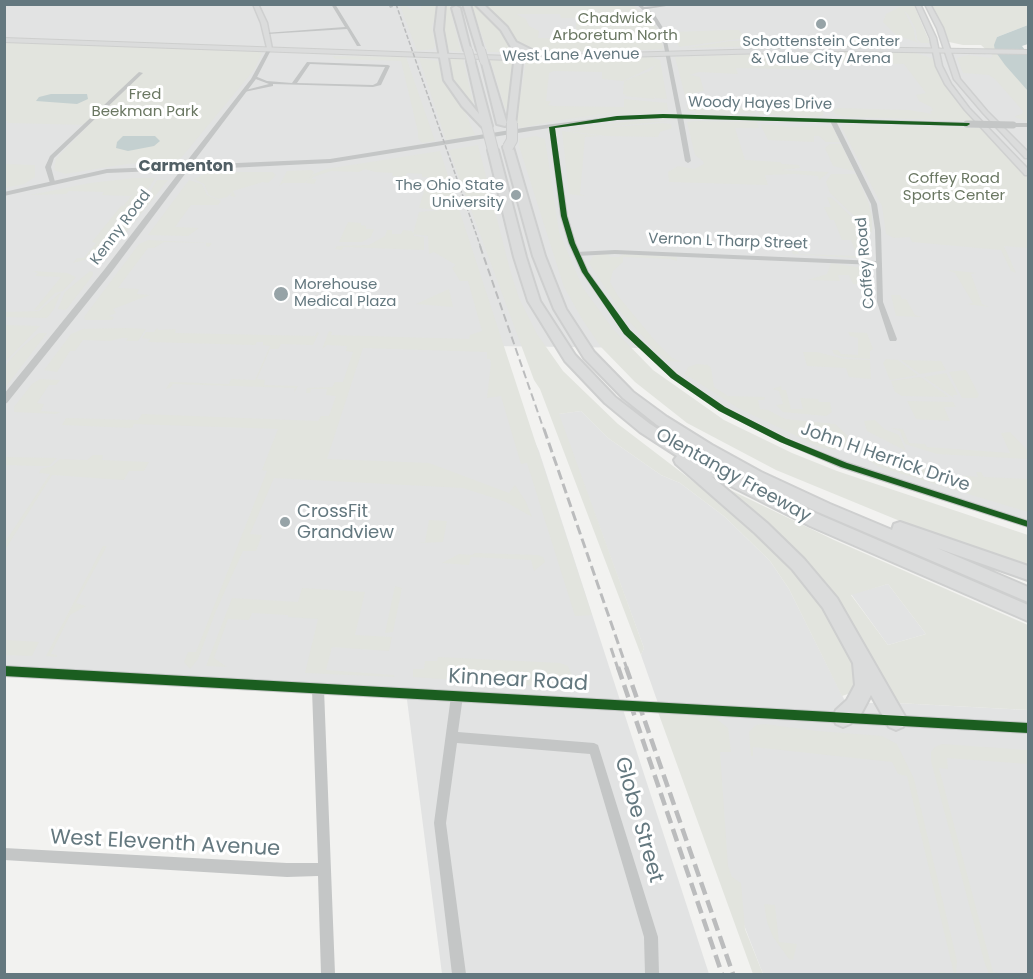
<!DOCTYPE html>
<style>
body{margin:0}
#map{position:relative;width:1033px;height:979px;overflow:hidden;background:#f2f2f0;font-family:Poppins,sans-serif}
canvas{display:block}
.frame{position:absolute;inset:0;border:6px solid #64787f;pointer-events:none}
</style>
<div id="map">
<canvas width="1033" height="979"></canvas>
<div class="frame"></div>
</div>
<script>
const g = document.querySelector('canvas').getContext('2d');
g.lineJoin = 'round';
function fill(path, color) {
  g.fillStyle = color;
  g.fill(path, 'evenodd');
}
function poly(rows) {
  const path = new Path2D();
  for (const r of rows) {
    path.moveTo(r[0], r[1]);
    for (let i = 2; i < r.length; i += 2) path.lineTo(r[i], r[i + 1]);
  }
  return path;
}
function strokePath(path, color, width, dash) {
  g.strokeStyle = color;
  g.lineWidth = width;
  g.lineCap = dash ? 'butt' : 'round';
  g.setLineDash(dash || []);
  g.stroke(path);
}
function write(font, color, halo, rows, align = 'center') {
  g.font = font + ' Poppins,sans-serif';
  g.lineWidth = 6;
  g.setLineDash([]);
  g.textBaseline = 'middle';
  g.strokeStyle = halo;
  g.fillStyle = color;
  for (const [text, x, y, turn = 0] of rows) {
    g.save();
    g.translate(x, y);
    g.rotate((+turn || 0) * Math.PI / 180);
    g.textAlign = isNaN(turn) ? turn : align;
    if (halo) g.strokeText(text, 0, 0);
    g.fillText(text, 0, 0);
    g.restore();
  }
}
fill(poly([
 [4,5,913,5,930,43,931,53,1028,55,1028,524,844,465,722,409,642,348,491,346,539,451,709,974,442,974,406,692,5,669],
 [581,411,608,438,661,475,680,483,725,517,770,561,789,589,846,703,897,703,1028,710,1028,974,763,974,659,706,641,655,644,648,558,414],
 [888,584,926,634,888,645,851,594]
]), '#e2e3e3');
fill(poly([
 [400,5,406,5,410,9,416,10,421,9,421,5,440,5,432,26,435,46,433,49,417,51],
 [445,5,449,5,461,52,446,50,442,33],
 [471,5,475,5,497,23,515,52,488,52],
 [480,5,633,5,654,24,660,33,663,49,599,52,530,51,516,43,504,24],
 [516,14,560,14,561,18,576,18,576,39,538,38,539,31,529,26,526,19],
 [904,5,914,5,930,43,921,43,917,39,916,30,908,14,904,11,914,30,915,39,919,43,896,35,883,22,886,14],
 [929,5,1028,5,1028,25,997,37,995,51,1028,91,1028,121,1016,118,1015,116,1022,114,1023,111,995,79,989,75,963,73,957,58,968,55,990,58,993,56,981,45,963,45,949,42],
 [728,30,739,30,745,38,679,47,673,32],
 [822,38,889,39,894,46,824,45,686,48,730,41],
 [5,41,256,51,262,53,254,70,181,158,176,161,127,164,65,174,54,170,56,159,89,125,7,123,8,121,5,121],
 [859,51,912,52,935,59,946,87,975,121,845,117,835,114,833,110,838,108,909,110,932,114,930,112,933,110,931,107,919,101,916,95,926,93,904,64,818,62,821,70,736,68,738,74,699,72,690,75,700,77,704,91,694,93,697,100,686,100,675,57],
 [332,56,406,57,435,141,422,143,418,138,418,132,401,61,336,59],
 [651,57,660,60,667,99,656,98,653,95,655,99,624,96,627,95,623,94,624,81,650,71,656,65,623,81,602,79,602,72,554,71,549,73,546,101,551,101,548,105,553,106,624,107,624,99,667,103,668,110,652,111,663,113,613,115,558,121,627,112,603,114,554,121,521,128,517,124,518,98,521,93,526,61],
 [419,58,438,61,443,82,464,109,475,135,446,140],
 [448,59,463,59,475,111,455,85],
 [490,59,515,60,509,108,505,108],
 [687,104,704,104,708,108,752,108,756,113,720,113,755,116,696,114,695,111,688,111],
 [756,108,821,109,824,115,817,117,759,114],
 [641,120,668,121,583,129,567,129],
 [696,121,757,122,759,128,735,128,745,160,780,162,782,164,799,165,800,168,780,170,829,172,819,180,818,176,796,174,765,175,768,185,669,182,668,172,678,166,694,169,704,164,703,161,695,155,687,122],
 [662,123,671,124,672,128,660,132,658,137,607,136,567,131],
 [760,124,790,127,832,126,840,142,826,142,819,136,814,136,814,142,768,140],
 [846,125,982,128,1028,177,1028,248,1004,246,1016,273,1011,271,1001,250,912,242,910,237,894,238,886,234,882,206,842,128,842,126],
 [562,131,601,136,585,137,580,194,585,196,569,194],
 [536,136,545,139,559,232,583,288,613,329,653,370,724,420,792,453,837,471,1028,535,1028,568,968,549,776,470,687,423,635,382,601,347,582,319,564,287,519,146,519,139],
 [830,144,841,144,854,171,833,166,825,148],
 [478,145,510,270,519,298,537,334,563,371,618,424,762,534,818,598,860,675,854,692,842,696,789,589,770,561,725,517,680,483,661,475,608,438,581,411,559,414,644,648,641,655,540,389,534,380,449,150],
 [440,151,592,615,575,616,527,463,521,464,501,396,487,398,491,364,490,359,487,359,487,352,363,348,327,459,429,463,509,493,515,485,526,502,532,517,506,502,463,488,274,478,250,534,262,535,256,551,243,551,216,611,198,659,190,669,184,662,188,652,196,652,267,471,262,470,278,429,134,424,132,428,62,425,66,418,138,420,142,414,318,421,321,416,329,416,336,396,326,395,327,389,311,389,310,393,306,393,307,388,332,387,335,382,343,382,353,352,346,351,347,346,327,345,322,349,329,331,332,332,331,335,469,339,470,335,482,331,468,281,460,281,452,268,456,265,434,252,429,254,428,236,413,234,419,212,440,210,419,208,428,177,422,177,422,174,407,173,405,177,392,176,393,173,375,172,365,169,359,172,331,171,313,177,312,179,317,179,314,184,306,183,311,175,326,169],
 [5,164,35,165,35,177,24,184,5,188],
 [311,170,314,172,305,183,283,183,279,186,287,171],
 [209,172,272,172,276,175,268,183,263,182,233,191,236,197,230,196,232,192,227,197,219,199,209,195,204,184,194,179],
 [831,174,856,174,869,204,872,217,872,233,830,193,826,182],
 [134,178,155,178,144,196,127,205,124,205,133,194,130,196,102,195,104,192,69,191,66,194,30,195,90,183],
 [157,180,168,180,128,230,94,265,118,225,149,194],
 [189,180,202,184,207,195,221,201,218,205,191,205,175,227,199,228,188,236,148,235],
 [827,197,832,198,869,234,869,259,793,254,792,251,798,251,799,254,857,256,851,240,842,240,834,220,830,220,824,207,831,207],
 [136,203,117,220,96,257,73,263,77,258,84,258,96,243,92,242,121,206],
 [348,222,361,223,361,225,366,226,366,229,374,229,371,237,362,242,339,242],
 [387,230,392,230,392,234,401,234,403,230,412,231,414,236,424,237,424,250,344,247,341,250,335,249,337,246,369,245,385,236],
 [148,240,212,243,209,247,206,246,206,243,164,242,154,248,148,248,118,288,139,289,137,294,150,295,113,309,116,313,109,316,114,317,112,320,85,320,84,317,139,244],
 [600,254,609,254,610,257,619,257,624,254,677,257,677,261,670,259,623,257,623,262,613,271,610,282,618,296,656,342,672,358,682,362,668,361,653,348,621,312,589,263,593,256],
 [831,263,869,269,869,284,853,284,849,275,838,275,840,281,808,280,827,274],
 [948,270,977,273,971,274,982,304,989,307,967,304,973,303,955,273],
 [32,271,67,273,76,277,63,291,55,293,38,310,34,310,61,277,35,276,38,273],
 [90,271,93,272,93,275,66,310,58,309,65,292],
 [449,289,453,307,416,304],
 [61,292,54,309,47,318,5,317,5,312,39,311],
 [891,295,900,295,902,299,906,299,915,315,922,317,896,316],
 [5,325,40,326,5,362,4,325],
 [157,328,159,330,176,329,175,333,315,336,317,332,319,333,313,345,281,344,278,349,270,349,257,379,265,380,264,385,298,386,294,393,295,388,173,384,170,388,166,389,170,382,229,384,231,379,255,380,270,346,263,345,263,342,257,342,255,345,148,342,150,339,142,338,146,332,154,332],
 [83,329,127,328,146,329,138,341,126,341,128,338,122,338,110,341,83,340,75,351,70,351,57,372,44,370,71,334],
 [848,332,867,333,873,349,870,351,870,359,843,357,834,354,832,350,838,350,841,354,858,355,858,338,850,336],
 [39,333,47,333,5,388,5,368,8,362,21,348],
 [803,352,817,352,844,359,870,360,871,379,849,377,846,368,807,366],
 [886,359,898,360,918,375,890,380,883,363],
 [901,360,941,361,946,370,920,374],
 [697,364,708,365,711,368,714,387,728,396,765,397,764,400,758,400,760,409,768,410,785,419,835,424,848,436,845,446,835,450,822,448,738,408,685,374,688,367],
 [966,370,979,395,977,398,962,398,949,372],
 [946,373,958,395,953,395,954,398,924,377],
 [920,377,922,378,949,397,902,396,895,392,891,381],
 [40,379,60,380,56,385,49,385,37,403,44,404,41,411,61,412,56,414,14,412,14,407,32,384],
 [781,386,782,390,786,390,791,409,803,409,800,398,818,399,819,402,830,402,832,412,826,416,783,412,776,405,783,404,779,391,772,389],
 [907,401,953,402,956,407,944,407,950,421,916,419],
 [875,420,884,429,899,435,906,451,867,431,864,421],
 [890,428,903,429,909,443,925,444,927,447,1010,453,1001,433,1010,432,1028,451,1028,459,937,454,905,444,900,431],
 [867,449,889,451,887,456,934,473,978,477,976,472,981,472,984,477,1028,479,1028,512,879,467,864,457],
 [93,455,103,455,102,460,149,462,144,471,129,471,124,480,52,475,5,550,5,542,50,474,39,473,41,469,52,466,60,459,87,460],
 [5,457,57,458,49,466,38,466,5,465],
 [722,486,834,540,1028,625,1028,710,897,703,890,697,816,573,806,560,777,531,721,487],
 [888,584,926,634,888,645,851,595],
 [429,520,447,521,443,542,418,543,425,542],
 [103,546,107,546,76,603,86,606,70,615,51,654,57,655,57,657,46,656],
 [475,553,538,555,543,557,545,562,534,571,531,560,471,557,469,565,442,563,459,554,472,555],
 [395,586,402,588,393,632,385,633],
 [302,588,365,592,355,635,392,637,389,651,332,647,326,670,394,675,395,677,305,673,318,619,288,617,288,615,252,613,249,620,228,619,214,658,227,667,206,666,232,598,298,602],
 [5,640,39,642,32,656,5,655],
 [438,657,560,663,568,666,574,681,571,687,566,688,413,677,413,669,424,669,425,661,437,661],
 [658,712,714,717,728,728,731,752,720,752,728,866,732,877,741,883,745,929,763,974,753,974],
 [765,724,817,731,882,736,897,744,914,779,957,961,956,974,940,974,939,972,954,974,907,776,898,774,892,762,753,747,753,756,751,756,749,732,756,725],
 [942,744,1028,750,1028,764,947,758,948,769,939,768,993,972,1004,974,989,974,984,961,931,761,931,752,935,747],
 [764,904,775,905,779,942,797,944,793,960,789,959,773,937,767,922]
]), '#e2e4de');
fill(poly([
 [1028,25,1028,44,1022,46,1028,54,1028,91,1005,65,995,51,994,45,997,37],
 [51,94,87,94,88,99,77,104,36,101,39,97],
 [123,136,155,136,160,141,154,146,128,151,116,148,117,142]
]), '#c4d0d0');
const secondary = poly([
 [253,4,258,4,267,23,272,49,267,48,261,23,253,4],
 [915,4,920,4,936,38,942,66,951,84,969,108,1028,169,1028,175,1025,175,965,110,945,84,936,66,930,38,915,4],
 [925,4,930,4,943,28,960,79,987,111,1028,152,1028,158,1025,158,983,113,954,79,937,28,925,4]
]);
const primary = poly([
 [4,38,510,56,842,47,1028,50,1028,54,842,51,510,60,4,42,4,38]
]);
const motorway = poly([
 [438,4,445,4,443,30,452,80,479,114,467,61,474,59,492,126,490,129,484,129,462,106,444,80,435,30,438,4],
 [463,4,470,4,484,52,477,50,463,4],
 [475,4,483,4,507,27,516,42,532,50,558,54,554,56,530,54,521,50,523,54,515,125,507,123,515,54,501,30,475,4],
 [456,6,460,8,471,52,464,50,452,8,456,6],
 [481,59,488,61,507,124,505,126,497,124,481,59],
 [508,144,513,147,545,256,566,309,594,352,633,392,667,417,712,445,761,472,830,504,892,530,894,524,900,522,1028,566,1028,580,937,548,1028,587,1028,602,818,512,749,480,657,425,623,398,584,358,554,309,533,256,503,147,508,144],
 [493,147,498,150,526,257,540,301,575,355,615,397,650,424,697,454,751,483,822,516,1028,605,1028,621,810,526,711,476,767,523,804,559,837,598,907,720,903,727,896,730,889,727,871,695,861,714,850,724,843,727,836,724,833,717,836,710,847,700,855,685,853,663,823,608,792,569,755,533,676,464,674,460,677,456,640,432,605,403,565,361,528,301,514,257,488,150,493,147]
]);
strokePath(secondary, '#cfd0d0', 3);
strokePath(primary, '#cecfce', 2);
strokePath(motorway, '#cecfcf', 4);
fill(poly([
 [253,4,266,4,255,6,253,4],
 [331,4,335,4,361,46,357,46,347,29,267,34,265,33,345,27,331,4],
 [388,4,392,4,393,7,390,8,388,4],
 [307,62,388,65,390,66,381,85,373,87,273,84,273,86,244,92,242,91,269,84,253,78,255,76,267,81,292,83,307,62],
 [310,64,385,67,377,83,373,85,297,83,310,64],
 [139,72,143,73,54,158,51,167,55,182,50,183,45,167,50,156,139,72],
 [680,115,683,117,691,161,688,163,685,161,677,117,680,115],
 [831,120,836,121,877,204,881,230,883,302,897,339,896,341,890,341,889,339,877,302,876,265,615,254,576,256,573,254,576,252,615,250,876,261,875,230,871,204,830,121,831,120],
 [318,684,322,685,324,689,335,974,321,974,318,876,287,877,4,860,4,848,287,863,318,863,312,689,314,685,318,684],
 [457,691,461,692,463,696,458,732,594,743,598,745,658,937,659,974,645,974,644,937,590,754,457,743,446,823,466,974,452,974,434,823,451,696,453,692,457,691]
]), '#c4c6c6');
fill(poly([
 [641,4,644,7,679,4,647,9,655,15,665,31,682,115,967,122,970,124,967,126,671,118,617,120,555,128,568,216,576,243,589,272,630,330,677,374,725,407,786,438,848,462,1028,520,1028,528,840,468,780,442,719,411,671,378,624,334,581,272,568,243,560,216,549,128,330,163,188,170,110,274,7,403,4,404,4,394,104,270,181,170,107,173,4,196,4,192,107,169,183,166,251,79,268,48,270,47,272,48,256,79,191,165,330,159,529,127,617,116,677,114,661,31,651,17,636,4,641,4],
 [1028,123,1028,127,1013,127,1010,125,1013,123,1028,123],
 [4,665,1028,722,1028,734,4,677,4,665]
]), '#c4c6c6');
fill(secondary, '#dbdcdc');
fill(primary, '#dbdcdc');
fill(motorway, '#dbdcdc');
strokePath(poly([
 [396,4,481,248]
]), '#bbbcbd', 1.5, [4.5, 2]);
strokePath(poly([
 [480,246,544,430]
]), '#bbbcbd', 2, [8, 4]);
strokePath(poly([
 [544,429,627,669],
 [611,648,618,669]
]), '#bbbcbd', 3, [10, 4.5]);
strokePath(poly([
 [618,667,722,974],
 [626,667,733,974]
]), '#bbbcbd', 4.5, [13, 6]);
const motorwayBridgeFar1 = poly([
 [468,50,471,61],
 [481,50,484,61]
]);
const motorwayBridge = poly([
 [487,127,493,150],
 [508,147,512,140,512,123]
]);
strokePath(motorwayBridgeFar1, '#cecfcf', 10, []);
strokePath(motorwayBridge, '#cecfcf', 12, []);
strokePath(poly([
 [967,124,1013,125]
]), '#c4c6c6', 7);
strokePath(motorwayBridgeFar1, '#dbdcdc', 8);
strokePath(motorwayBridge, '#dbdcdc', 10);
fill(poly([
 [663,114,969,123,970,124,967,126,663,118,617,120,555,128,567,216,575,243,588,272,630,330,677,374,725,407,786,438,847,463,1028,521,1028,527,841,467,780,442,719,411,671,378,624,334,582,272,569,243,561,216,549,127,617,116,663,114],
 [4,666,1028,723,1028,733,4,676,4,666]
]), '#1b5e20');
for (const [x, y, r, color] of [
 [821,24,6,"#96a3a7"],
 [516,195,6,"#96a3a7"],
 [281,294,8,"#96a3a7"],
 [285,522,6,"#96a3a7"]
]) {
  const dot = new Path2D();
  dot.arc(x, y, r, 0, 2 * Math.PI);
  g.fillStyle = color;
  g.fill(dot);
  strokePath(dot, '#fff', 2);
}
write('15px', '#6a7762', '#fff', [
 ["Chadwick",615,19],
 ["Arboretum North",615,36],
 ["Fred",145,95],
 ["Beekman Park",145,112],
 ["Coffey Road",954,179],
 ["Sports Center",954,196]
]);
write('15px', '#64787f', '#fff', [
 ["Schottenstein Center",821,42],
 ["& Value City Arena",821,59],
 ["The Ohio State",504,186,"right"],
 ["University",504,203,"right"],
 ["Morehouse",294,285,"left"],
 ["Medical Plaza",294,302,"left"]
]);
write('15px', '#64787f', '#fff', [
 ["West Lane Avenue",571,56,-1],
 ["Woody Hayes Drive",760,104,1],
 ["Kenny Road",121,228,-53],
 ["Vernon L Tharp Street",728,242,2],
 ["Coffey Road",866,263,-95]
]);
write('bold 16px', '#515f65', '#fff', [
 ["Carmenton",186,167]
]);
write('18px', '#64787f', '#fff', [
 ["John H Herrick Drive",885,458,19],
 ["Olentangy Freeway",733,476,29]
]);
write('18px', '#64787f', '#fff', [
 ["CrossFit",297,512],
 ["Grandview",297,533]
], 'left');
write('21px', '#64787f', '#fff', [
 ["Kinnear Road",518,681,3],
 ["Globe Street",638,820,74],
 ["West Eleventh Avenue",165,844,3]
]);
</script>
